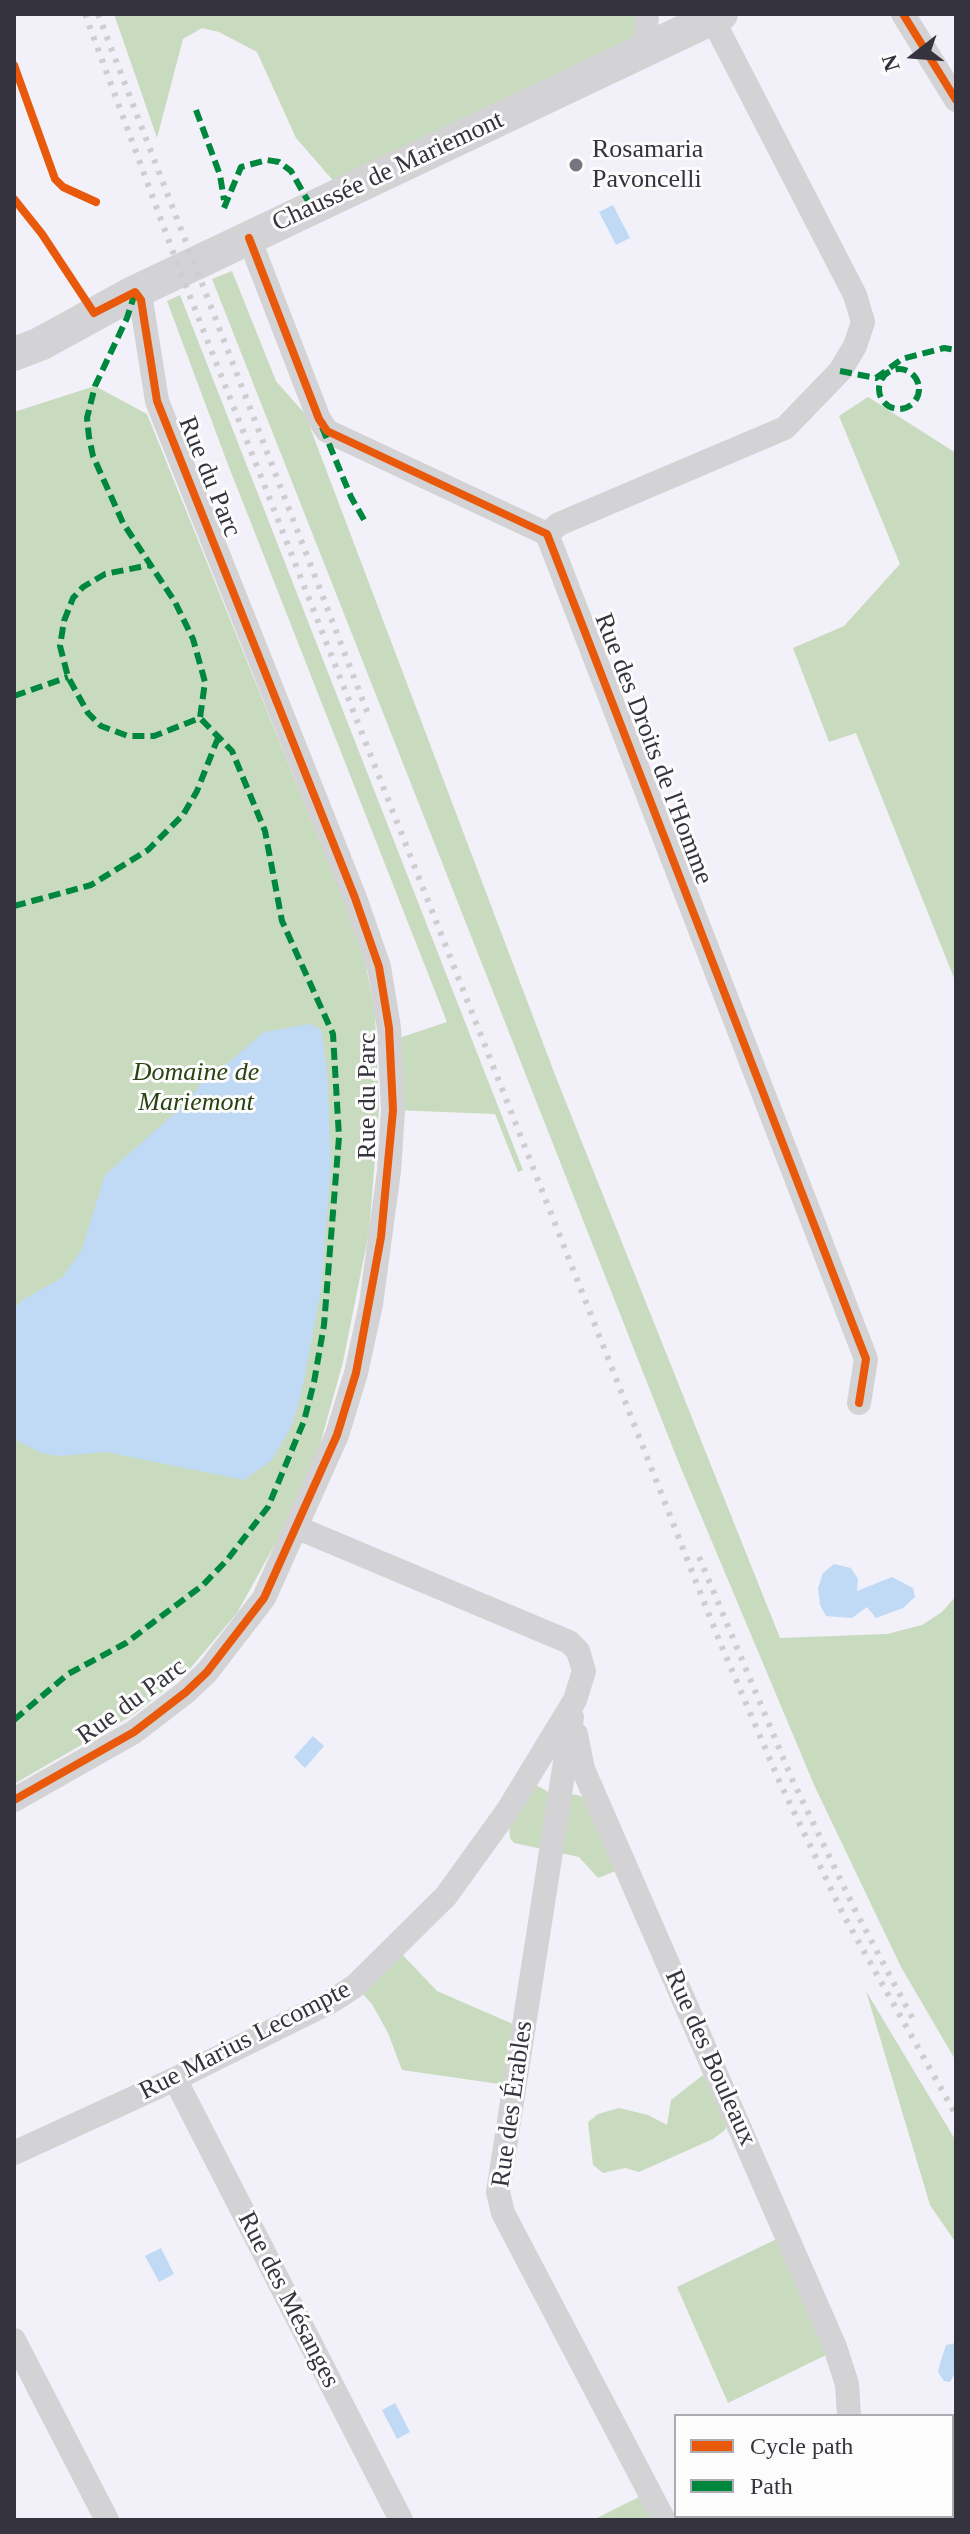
<!DOCTYPE html>
<meta charset="utf-8">
<style>
body{margin:0}
#map{position:relative;width:970px;height:2534px;overflow:hidden;background:#f2f0f9;font-family:Georgia,serif}
canvas{display:block}
.frame{position:absolute;inset:0;border:16px solid #35333d;pointer-events:none}
.legend{position:absolute;left:674px;top:2414px;width:280px;height:104px;box-sizing:border-box;background:#fcfcfc;border:2px solid #acacb0;margin:0;padding:10px 14px;list-style:none;font-size:24px;color:#35333d}
.legend li{display:flex;align-items:center;gap:16px;height:40px}
.legend b{width:40px;border:2px solid #acacb0}
.north{position:absolute;left:874px;top:16px;width:80px;height:80px;-webkit-text-stroke:6px #fcfcfc;paint-order:stroke;rotate:253deg;font-size:22px;font-weight:700;line-height:32px;text-align:center;color:#35333d}
.north::after{content:'';display:block;margin:auto;width:28px;height:36px;background:#35333d;clip-path:polygon(50% 0,100% 100%,50% 72%,0 100%)}
</style>
<div id="map">
<canvas width="970" height="2534"></canvas>
<div class="frame"></div>
<ul class="legend">
<li><b style="height:10px;background:#e8590c"></b>Cycle path</li>
<li><b style="height:10px;background:#00873e"></b>Path</li>
</ul>
<div class="north">N</div>
</div>
<script>
const g = document.querySelector('canvas').getContext('2d');
g.lineJoin = 'round';
function fill(path, color) {
  g.fillStyle = color;
  g.fill(path, 'evenodd');
}
function poly(rows) {
  const path = new Path2D();
  for (const r of rows) {
    if (r.length === 3) {
      path.moveTo(r[0] + r[2], r[1]);
      path.arc(r[0], r[1], r[2], 0, 2 * Math.PI);
      continue;
    }
    path.moveTo(r[0], r[1]);
    for (let i = 2; i < r.length; i += 2) path.lineTo(r[i], r[i + 1]);
  }
  return path;
}
function strokePath(path, color, width, dash) {
  g.strokeStyle = color;
  g.lineWidth = width;
  g.lineCap = dash ? 'butt' : 'round';
  g.setLineDash(dash || []);
  g.stroke(path);
}
function write(font, color, halo, rows, align = 'center') {
  g.font = font + ' Georgia,serif';
  g.lineWidth = 6;
  g.setLineDash([]);
  g.textBaseline = 'middle';
  g.strokeStyle = halo;
  g.fillStyle = color;
  for (const [text, x, y, turn = 0] of rows) {
    g.save();
    g.translate(x, y);
    g.rotate((+turn || 0) * Math.PI / 180);
    g.textAlign = isNaN(turn) ? turn : align;
    if (halo) g.strokeText(text, 0, 0);
    g.fillText(text, 0, 0);
    g.restore();
  }
}
fill(poly([
 [114,14,647,14,644,51,344,193,296,138,257,52,219,32,202,28,183,39,157,138],
 [232,271,276,381,305,414,557,1080,780,1638,887,1634,922,1625,942,1612,956,1596,956,2061,901,1967,815,1787,678,1461,212,279],
 [180,295,523,1170,518,1172,495,1114,393,1110,390,1041,447,1022,227,462,167,301],
 [95,386,147,414,344,901,364,955,375,1014,379,1109,369,1232,343,1362,319,1448,279,1537,237,1613,188,1671,133,1715,14,1784,14,412],
 [868,397,956,453,956,983,856,733,829,742,793,648,844,626,900,564,839,416],
 [534,1784,550,1793,578,1795,588,1800,618,1870,598,1878,579,1857,514,1843,510,1838,508,1810],
 [395,1947,437,1991,522,2028,513,2086,402,2070,388,2033,372,2004,355,1986],
 [866,1991,956,2141,956,2243,930,2205],
 [703,2075,729,2118,725,2130,713,2139,639,2172,625,2168,603,2173,593,2165,588,2122,598,2114,619,2108,648,2115,667,2125,671,2100],
 [787,2234,828,2354,728,2403,677,2287],
 [649,2492,664,2520,593,2520]
]), '#c9dbbf');
fill(poly([
 [613,205,630,238,616,245,599,212],
 [310,1024,321,1030,327,1070,331,1164,321,1290,301,1395,291,1427,272,1460,244,1480,106,1452,59,1456,41,1453,14,1439,14,1309,22,1300,62,1278,82,1249,105,1175,185,1104,211,1071,228,1063,264,1032],
 [834,1564,851,1568,858,1579,857,1591,892,1577,913,1588,915,1597,903,1608,876,1618,867,1607,852,1618,826,1616,820,1605,818,1588,823,1573],
 [313,1736,324,1746,305,1768,294,1757],
 [161,2248,174,2274,159,2282,145,2256],
 [956,2343,956,2371,950,2382,944,2381,938,2372,940,2364,946,2345],
 [395,2403,410,2432,397,2439,382,2410]
]), '#c0daf6');
strokePath(poly([
 [903,14,956,100],
 [644,51,647,14],
 [249,238,319,419,327,431,547,534,866,1359,859,1403],
 [547,534,559,524,785,428,840,371,855,346,863,322,855,295,712,18,706,14],
 [572,1717,498,2192,503,2213,664,2520],
 [576,1734,583,1769,835,2347,847,2384,849,2416],
 [14,1800,134,1732,186,1692,207,1672,264,1598,337,1435,356,1373,371,1304,389,1171,393,1110,389,1028,379,967,355,898,157,401,141,300,135,292],
 [175,2079,401,2520],
 [14,2153,175,2079,332,2001,355,1986,446,1896,508,1810,575,1700,584,1671,578,1651,569,1642,298,1528],
 [14,2340,107,2520],
 [787,2520,790,2516]
]), '#d3d3d5', 24);
strokePath(poly([
 [14,354,40,344,135,292,721,14]
]), '#d3d3d5', 34);
strokePath(poly([
 [85,14,180,271,719,1640,780,1783,844,1916,956,2115],
 [98,14,370,719],
 [699,1557,792,1779,856,1912,914,2021]
]), '#ceced0', 6, [4, 8]);
strokePath(poly([
 [196,110,220,175,224,200],
 [224,208,241,167,267,160,279,162,291,171,312,208],
 [135,293,127,318,95,386,87,418,89,437,93,456,123,523,175,602,193,639,205,682,200,718,154,736,128,736,101,726,88,713,68,677,60,646,64,621,73,598,83,587,105,574,150,565],
 [899,389,20],
 [840,371,876,378,902,359,944,348,956,350],
 [322,427,351,497,367,525],
 [14,696,68,677],
 [14,906,91,885,148,850,183,815,197,791,218,738],
 [14,1720,68,1674,126,1643,151,1624,203,1585,227,1560,268,1507,304,1421,314,1382,324,1325,339,1137,333,1034,282,921,265,831,232,751,200,718]
]), '#00873e', 6, [12, 6]);
strokePath(poly([
 [903,14,956,100],
 [14,65,55,179,63,187,96,202],
 [14,199,42,234,94,313,135,292,141,300,157,401,355,898,379,967,389,1028,393,1110,381,1237,356,1373,337,1435,264,1598,207,1672,186,1692,134,1732,14,1800],
 [249,238,319,419,327,431,547,534,866,1359,859,1403]
]), '#e8590c', 8);
for (const [x, y, r, color] of [
 [576,165,8,"#77757f"]
]) {
  const dot = new Path2D();
  dot.arc(x, y, r, 0, 2 * Math.PI);
  g.fillStyle = color;
  g.fill(dot);
  strokePath(dot, '#fcfcfc', 3);
}
write('26px', '#35333d', '#fcfcfc', [
 ["Rosamaria",592,150],
 ["Pavoncelli",592,180]
], 'left');
write('26px', '#35333d', '#fcfcfc', [
 ["Chaussée de Mariemont",388,172,-25],
 ["Rue du Parc",209,477,68],
 ["Rue des Droits de l'Homme",653,749,69],
 ["Rue du Parc",368,1096,-90],
 ["Rue du Parc",132,1702,-36],
 ["Rue Marius Lecompte",245,2041,-27],
 ["Rue des Bouleaux",710,2058,66],
 ["Rue des Érables",513,2104,-82],
 ["Rue des Mésanges",288,2300,63]
]);
write('italic 26px', '#284210', '#fcfcfc', [
 ["Domaine de",196,1073],
 ["Mariemont",196,1103]
]);
</script>
